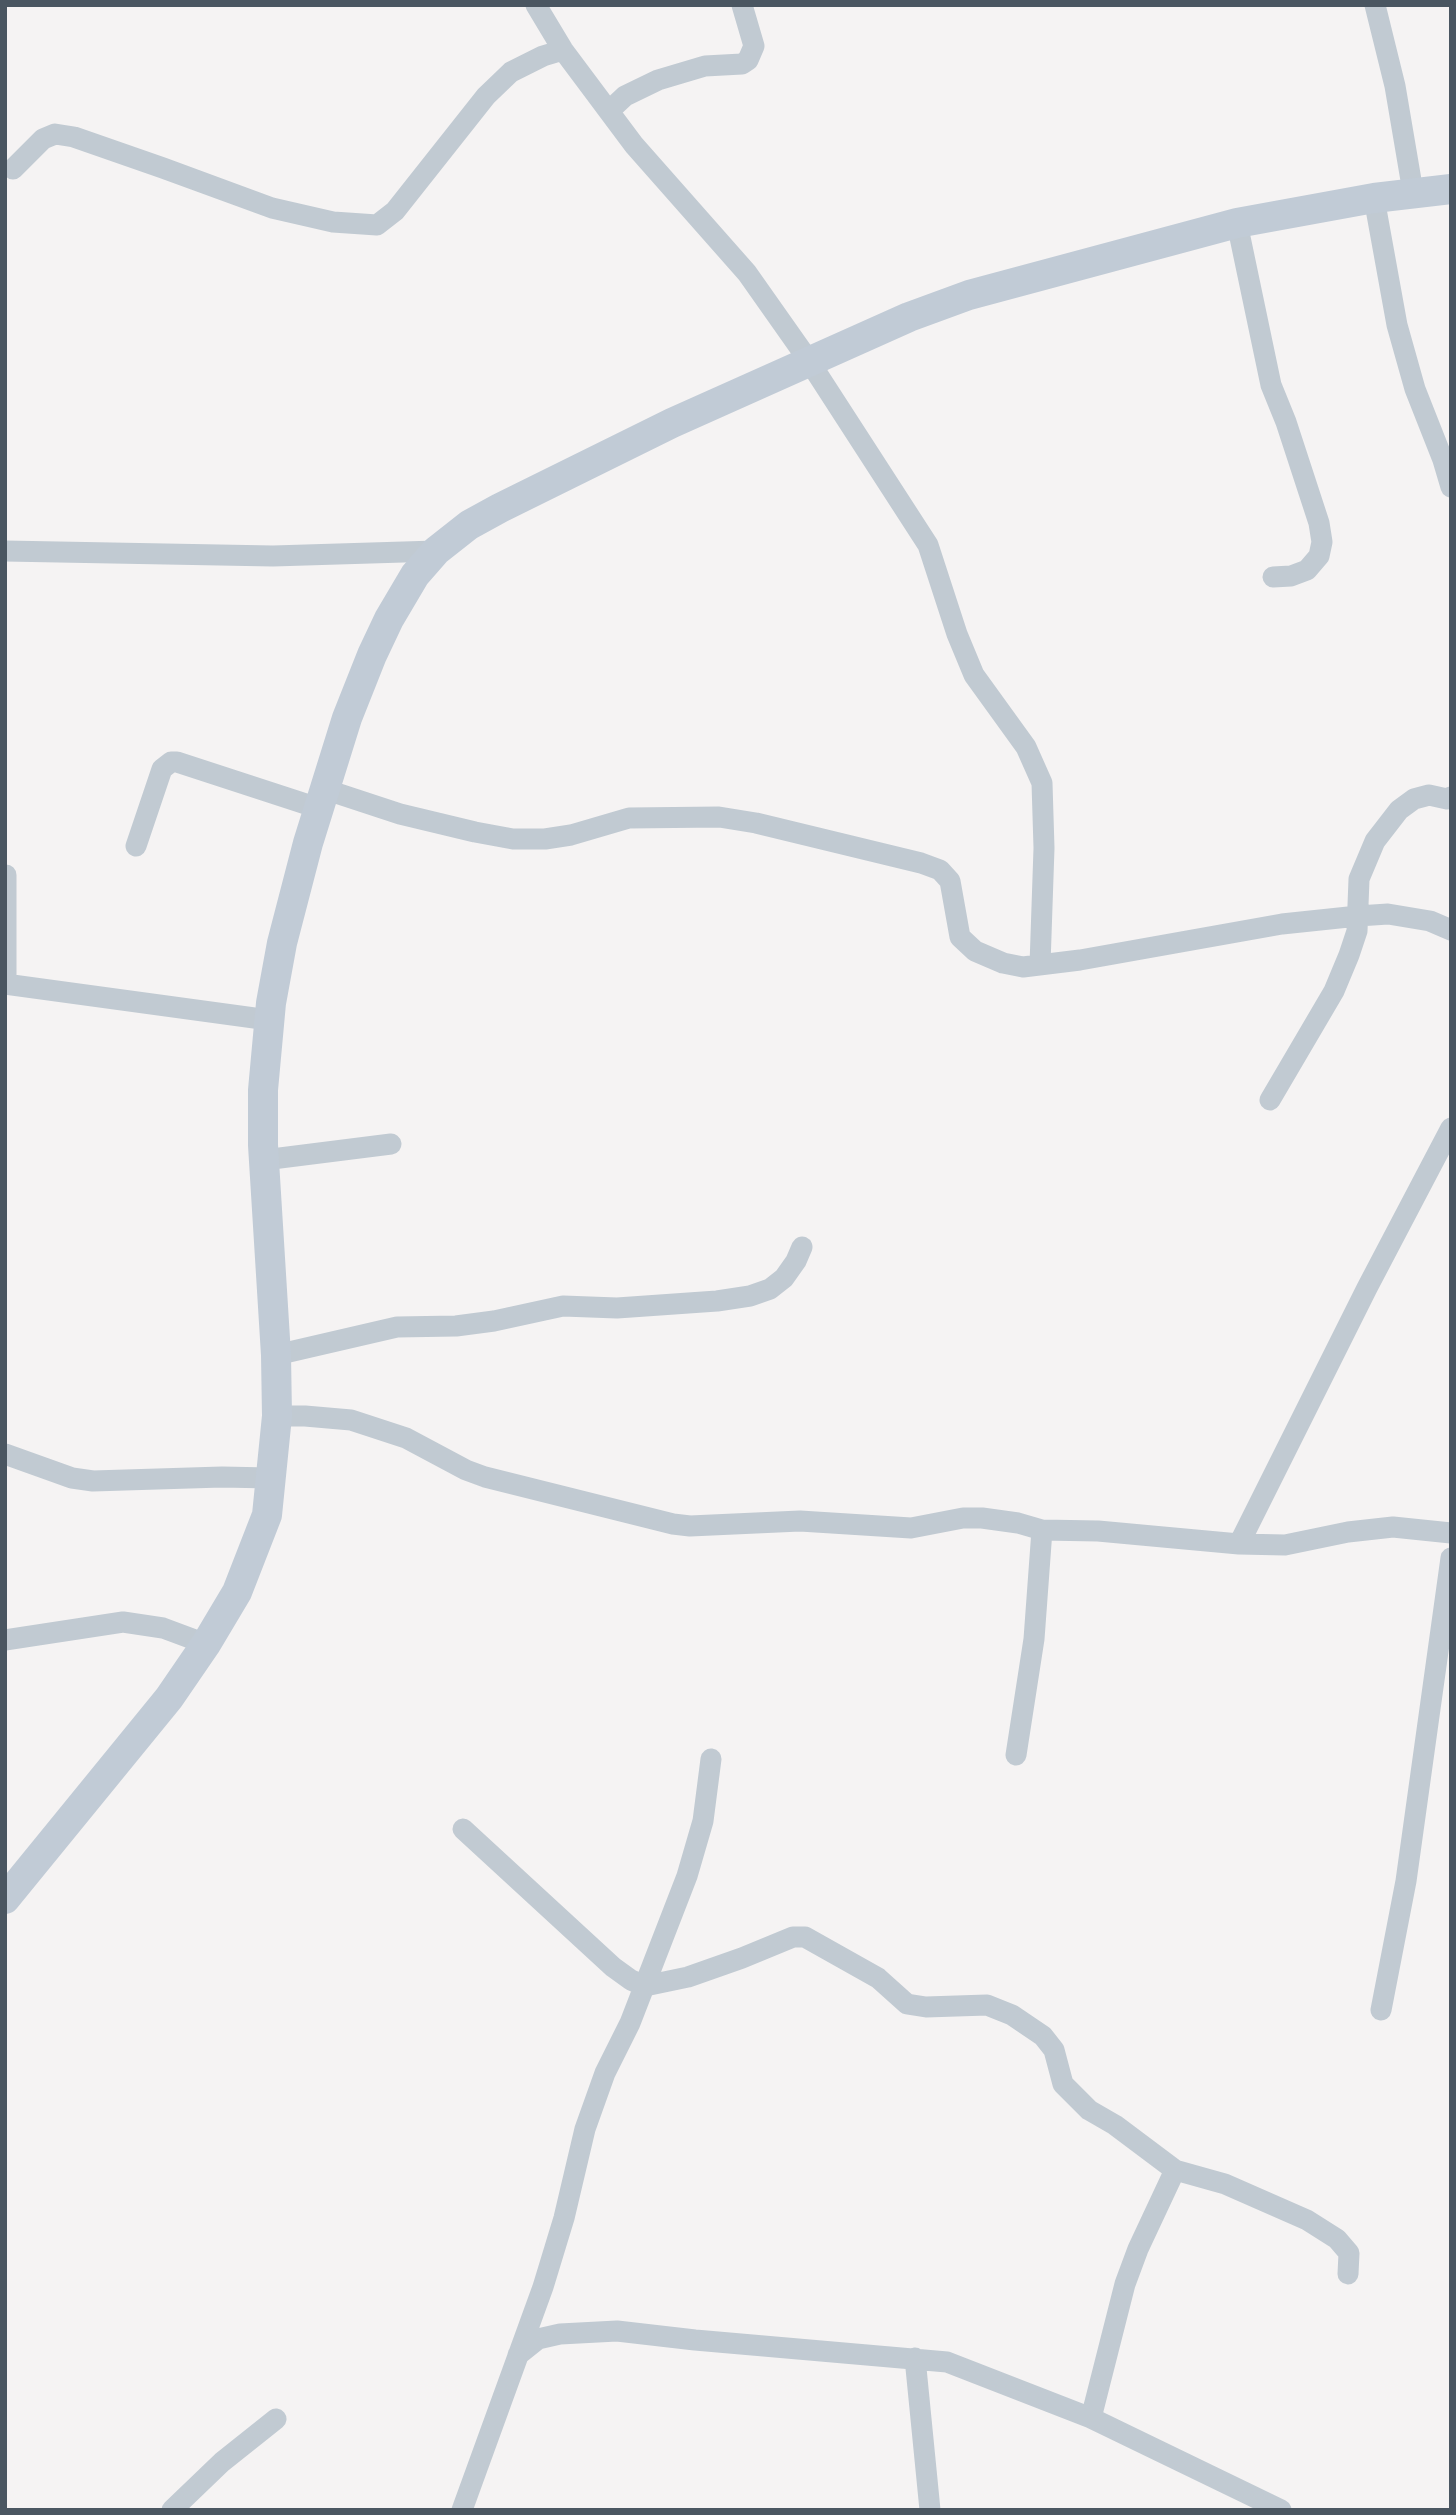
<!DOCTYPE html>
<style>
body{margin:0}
#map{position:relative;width:1456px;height:2515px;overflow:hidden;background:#f5f3f3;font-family:"Exo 2",sans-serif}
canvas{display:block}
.frame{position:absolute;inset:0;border:7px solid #4a5661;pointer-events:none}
</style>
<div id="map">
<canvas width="1456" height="2515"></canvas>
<div class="frame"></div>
</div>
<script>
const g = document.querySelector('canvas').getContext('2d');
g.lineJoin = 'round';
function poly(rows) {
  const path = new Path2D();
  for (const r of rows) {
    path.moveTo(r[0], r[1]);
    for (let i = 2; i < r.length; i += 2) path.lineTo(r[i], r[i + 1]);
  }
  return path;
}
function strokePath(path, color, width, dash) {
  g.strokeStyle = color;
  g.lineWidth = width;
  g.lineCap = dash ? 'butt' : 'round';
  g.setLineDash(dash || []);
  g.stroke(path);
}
strokePath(poly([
 [536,5,563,50,634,145,747,273,809,361,928,545,957,634,974,675,1026,747,1042,783,1044,848,1040,965],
 [1375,5,1395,86,1413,192],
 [609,111,625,96,658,80,705,66,742,64,748,60,754,46,742,5],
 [13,169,43,139,55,134,74,137,163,168,272,208,333,222,377,225,395,211,486,96,511,72,543,56,563,50],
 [1374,198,1397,325,1415,389,1443,460,1451,487],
 [1237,223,1271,385,1286,422,1319,523,1322,542,1319,556,1307,570,1291,576,1273,577],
 [5,551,273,556,436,551],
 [324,789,400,814,475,832,513,839,545,839,571,835,629,818,719,817,756,823,921,863,940,870,950,881,960,937,975,951,1003,963,1023,967,1080,960,1282,924,1358,916,1388,914,1430,921,1451,930],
 [136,846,162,769,171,762,177,762,318,808],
 [6,875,6,984],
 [5,984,269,1020],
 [1270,1100,1334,991,1349,955,1357,931,1359,879,1375,841,1399,810,1414,799,1429,795,1447,799,1451,797],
 [264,1160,391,1144],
 [276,1355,397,1327,456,1326,494,1321,563,1306,617,1308,717,1301,750,1296,770,1289,784,1278,796,1261,802,1247],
 [277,1416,305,1416,351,1420,406,1438,466,1470,485,1477,673,1524,690,1526,800,1521,911,1528,963,1518,982,1518,1018,1523,1042,1530,1098,1531,1239,1544,1285,1545,1348,1532,1393,1527,1451,1533],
 [5,1454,72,1478,93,1481,222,1477,270,1478],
 [1239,1544,1367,1288,1451,1128],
 [5,1640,123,1622,163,1628,206,1644],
 [1016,1755,1034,1639,1042,1530],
 [463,1829,613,1967,631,1980,645,1986,688,1977,742,1958,793,1937,805,1937,878,1978,907,2004,926,2007,987,2005,1012,2015,1043,2036,1054,2050,1063,2084,1089,2110,1115,2125,1175,2170,1225,2184,1307,2220,1337,2239,1349,2253,1348,2274],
 [1381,2010,1406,1881,1451,1558],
 [518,2355,538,2339,560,2334,617,2331,695,2340,947,2362,1091,2418,1281,2510],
 [915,2358,930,2510],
 [1091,2418,1125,2284,1138,2249,1175,2170],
 [172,2510,222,2462,276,2419],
 [462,2510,543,2287,564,2218,585,2129,605,2073,630,2023,687,1876,703,1821,711,1759]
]), '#c1cad2', 21);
strokePath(poly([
 [5,1899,169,1698,206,1644,237,1592,267,1515,277,1416,276,1355,263,1145,263,1090,271,1003,282,943,308,843,347,718,372,655,389,619,415,575,436,551,469,525,500,508,672,423,909,317,969,295,1237,223,1374,198,1451,189]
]), '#c1cbd6', 30);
</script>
